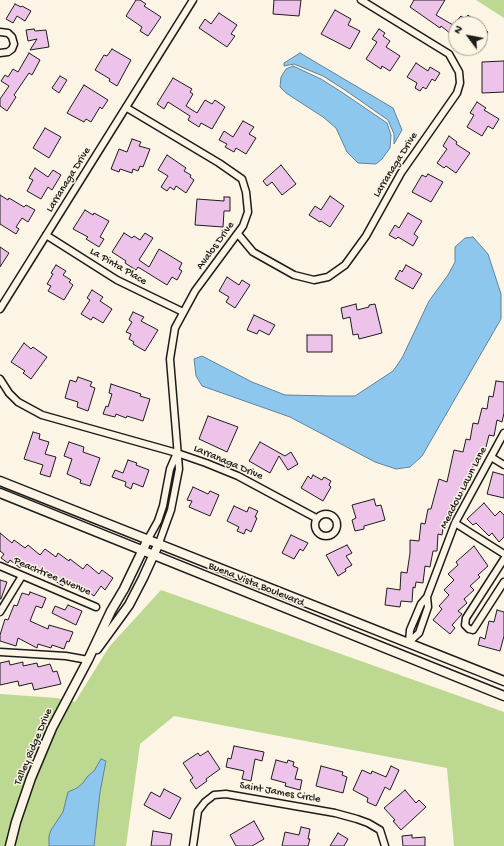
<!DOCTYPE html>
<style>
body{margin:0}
#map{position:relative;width:504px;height:846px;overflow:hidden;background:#fcf5e5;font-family:"Gochi Hand",sans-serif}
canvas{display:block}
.north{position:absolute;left:448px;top:16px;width:40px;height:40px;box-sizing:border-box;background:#fcf5e5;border:1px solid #a29e95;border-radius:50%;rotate:302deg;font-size:11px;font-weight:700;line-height:16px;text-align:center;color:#1c1c1c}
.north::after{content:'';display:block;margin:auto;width:14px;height:18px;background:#1c1c1c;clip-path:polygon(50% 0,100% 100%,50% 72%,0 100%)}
</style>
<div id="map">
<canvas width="504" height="846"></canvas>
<div class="north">N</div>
</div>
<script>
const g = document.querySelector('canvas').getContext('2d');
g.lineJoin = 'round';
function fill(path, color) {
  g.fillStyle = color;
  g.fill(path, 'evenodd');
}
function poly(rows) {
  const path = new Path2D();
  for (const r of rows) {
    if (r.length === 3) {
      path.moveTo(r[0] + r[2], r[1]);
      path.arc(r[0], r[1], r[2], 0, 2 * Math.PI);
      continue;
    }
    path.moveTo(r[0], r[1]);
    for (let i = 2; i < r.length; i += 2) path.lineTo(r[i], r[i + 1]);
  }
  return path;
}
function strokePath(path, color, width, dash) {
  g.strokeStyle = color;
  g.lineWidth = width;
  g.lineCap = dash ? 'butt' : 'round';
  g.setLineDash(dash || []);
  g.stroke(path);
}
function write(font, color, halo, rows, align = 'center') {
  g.font = font + ' "Gochi Hand",sans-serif';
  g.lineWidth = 3;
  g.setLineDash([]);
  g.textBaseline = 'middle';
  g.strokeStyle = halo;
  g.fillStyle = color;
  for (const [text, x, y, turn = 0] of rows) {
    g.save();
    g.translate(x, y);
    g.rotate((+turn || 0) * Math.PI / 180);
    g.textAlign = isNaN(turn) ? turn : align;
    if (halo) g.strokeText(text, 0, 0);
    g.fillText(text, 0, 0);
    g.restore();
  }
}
fill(poly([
 [476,0,504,0,504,18],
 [161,590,504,712,504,846,454,846,447,768,174,716,140,744,126,846,0,846,0,694,57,698,75,702,109,647]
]), '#bdd890');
const water = poly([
 [300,53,393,108,402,130,394,144,394,134,388,120,345,90,323,76,294,64,284,66,284,63,300,53],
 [293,66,321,79,343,93,387,123,391,135,390,148,382,159,376,164,358,163,347,152,336,128,323,117,286,93,280,87,281,77,286,69,293,66],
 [473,237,488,254,501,294,501,319,422,456,410,467,396,469,375,462,290,417,202,386,196,376,194,359,202,356,252,382,285,395,330,396,355,396,393,371,402,358,429,301,448,275,455,262,455,247,465,238,473,237],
 [101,759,106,761,100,792,94,846,49,846,49,836,51,830,63,812,68,792,77,788,83,783,87,777,94,771,101,759]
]);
fill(water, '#8ec7ed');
strokePath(water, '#608399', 1);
const building = poly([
 [136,0,140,0,146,4,144,6,161,17,148,36,140,31,142,27,126,16,136,0],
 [274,0,301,0,299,16,273,14,274,0],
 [414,0,445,0,436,15,453,25,461,16,465,19,468,15,479,24,456,24,456,38,441,26,440,28,410,7,414,0],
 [15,4,21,7,22,6,31,11,25,21,17,16,13,23,6,19,15,4],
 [335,10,351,19,348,25,360,31,350,49,321,34,335,10],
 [219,13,237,25,231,34,235,36,227,47,199,28,205,19,211,24,219,13],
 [480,25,488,32,480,42,480,25],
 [34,29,35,31,46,30,49,47,30,50,37,39,28,41,26,30,34,29],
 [379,29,385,33,383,36,390,41,386,47,400,56,390,71,382,66,381,69,366,59,377,42,372,39,379,29],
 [112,49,131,60,117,86,109,81,110,79,95,70,104,55,107,56,112,49],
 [29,53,40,60,32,75,29,73,14,95,16,97,7,111,0,106,0,99,9,86,1,81,5,75,8,77,13,69,18,72,29,53],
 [504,61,504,92,482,93,482,62,504,61],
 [416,63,428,71,430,67,440,73,435,81,432,79,426,89,423,87,420,91,415,88,417,83,407,77,416,63],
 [60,76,67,80,59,93,52,88,60,76],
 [173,78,192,89,190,92,193,94,186,106,197,113,205,100,212,104,215,100,225,107,212,129,201,123,199,127,188,120,190,116,168,102,164,109,157,104,173,78],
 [84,85,108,100,102,109,100,107,91,122,86,119,84,122,67,113,84,85],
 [477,102,486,108,484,110,499,119,493,129,488,126,482,136,467,127,474,115,470,113,477,102],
 [243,121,254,127,249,134,256,138,246,154,236,148,234,152,225,147,227,144,219,140,224,131,233,137,243,121],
 [45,128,61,137,49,158,33,148,45,128],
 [449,136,457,142,456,144,470,153,456,173,446,166,444,168,437,163,447,149,443,146,449,136],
 [132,139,141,142,139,146,150,149,143,167,140,166,138,171,133,169,132,173,120,169,119,172,111,169,119,149,127,152,132,139],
 [167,155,186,168,184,171,191,175,190,177,194,180,186,193,176,186,174,190,170,187,167,191,161,187,168,176,158,170,167,155],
 [281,165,296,184,282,195,272,182,267,186,263,181,281,165],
 [35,168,48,177,53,170,61,175,52,190,48,187,41,199,27,191,33,180,29,178,35,168],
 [428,174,443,182,431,202,412,192,422,175,426,177,428,174],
 [0,195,8,200,9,198,24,207,26,205,35,210,28,222,22,218,16,227,19,229,16,234,0,224,0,195],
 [330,196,344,206,330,227,321,221,320,222,309,215,315,206,321,210,330,196],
 [224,197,230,197,230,211,224,211,223,227,195,225,197,199,224,201,224,197],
 [85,210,93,215,94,213,109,221,100,237,104,239,99,247,86,239,88,237,73,229,85,210],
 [408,213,422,221,414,234,418,237,413,246,398,237,396,239,389,235,395,225,399,228,408,213],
 [124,233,132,238,134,236,140,240,145,233,153,238,139,260,149,267,159,249,182,263,179,269,182,271,177,280,172,277,167,285,138,267,136,270,125,263,126,261,112,252,124,233],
 [0,247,9,253,0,267,0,247],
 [56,265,66,271,63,275,71,280,69,282,73,285,64,300,48,291,51,286,47,284,53,274,51,273,56,265],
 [406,265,422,274,413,289,395,279,400,270,402,272,406,265],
 [227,277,239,285,242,280,250,285,235,308,226,302,229,297,219,291,227,277],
 [92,290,103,297,100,301,112,309,103,323,93,317,91,320,81,314,90,300,87,298,92,290],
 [356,304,357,310,369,307,369,305,375,304,382,333,359,339,358,334,353,335,350,317,343,319,341,308,356,304],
 [133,312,144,317,141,321,158,330,145,351,133,344,134,342,129,339,131,334,126,332,132,322,129,320,133,312],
 [254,315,275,325,269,335,259,330,257,334,247,330,254,315],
 [307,335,332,335,332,352,307,352,307,335],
 [24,343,31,349,33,347,47,357,31,379,23,373,25,371,11,362,24,343],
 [78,377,92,382,90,386,95,388,88,411,77,407,78,402,65,398,70,380,76,382,78,377],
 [496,381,504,382,504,413,502,422,497,420,494,436,489,435,485,451,482,451,479,464,474,463,470,479,467,478,462,494,458,493,455,506,451,505,447,523,444,522,442,535,438,534,437,551,433,551,430,567,425,566,423,583,416,582,415,588,413,587,412,602,401,601,400,607,385,605,387,588,400,590,401,572,407,573,410,553,410,540,419,541,421,523,425,524,428,509,431,509,439,479,447,482,454,450,463,452,466,439,470,440,473,423,478,424,482,408,487,409,489,396,493,397,496,381],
 [111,384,141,394,140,396,150,399,143,421,127,416,126,418,116,414,115,417,103,414,106,406,108,407,112,394,109,393,111,384],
 [208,416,238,427,227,452,199,439,208,416],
 [33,432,40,434,39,439,49,442,45,454,56,457,50,477,40,474,43,465,24,459,33,432],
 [69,442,84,447,83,452,100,458,90,486,80,483,81,480,67,474,72,459,64,456,69,442],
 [260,442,285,456,291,452,298,464,288,470,279,456,270,473,249,461,260,442],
 [128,460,137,463,136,465,149,470,143,487,133,483,131,489,125,486,126,482,112,477,115,470,123,473,128,460],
 [493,472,504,475,504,498,487,494,493,472],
 [313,475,322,480,324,477,331,481,329,485,331,487,323,501,301,488,308,476,311,479,313,475],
 [193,487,208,494,210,491,219,495,210,516,189,507,192,501,187,500,193,487],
 [374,499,376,506,381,505,385,520,364,526,364,529,355,531,352,520,356,518,352,505,374,499],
 [484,503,495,516,500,511,504,515,504,537,499,542,492,533,489,536,476,523,473,525,467,519,484,503],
 [234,506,247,512,249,507,258,511,255,517,257,518,251,532,246,529,244,534,237,531,239,527,227,521,234,506],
 [0,533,12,543,14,540,25,548,28,545,40,555,45,549,56,557,58,553,69,561,70,559,83,569,87,564,99,574,102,570,113,578,105,590,101,586,94,596,80,586,78,589,68,580,63,586,40,571,38,574,24,563,20,568,10,560,8,563,1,558,4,554,0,551,0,533],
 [291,535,308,543,303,551,300,549,294,559,282,553,291,535],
 [347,545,352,553,346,556,352,565,345,569,346,571,338,576,326,555,347,545],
 [474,546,488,566,478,575,480,577,470,586,474,590,464,599,467,603,458,611,462,614,452,625,455,628,450,634,433,620,442,609,439,606,449,595,444,590,454,580,448,574,458,565,456,562,474,546],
 [0,580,7,582,1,599,0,599,0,580],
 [30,592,46,598,42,608,36,606,30,621,48,629,49,625,73,632,69,642,67,641,64,649,52,645,51,648,38,644,37,648,18,638,16,646,0,641,0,635,5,619,8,620,14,605,17,606,22,593,29,595,30,592],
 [68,605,82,611,76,625,52,613,55,606,65,610,68,605],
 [497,610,504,612,504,636,500,651,478,645,480,637,485,639,489,621,494,622,497,610],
 [9,661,10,665,23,662,23,666,37,663,38,667,50,664,53,672,57,671,61,684,34,690,32,683,19,686,18,681,0,685,0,663,9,661],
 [234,746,264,752,262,761,255,759,251,781,242,779,244,771,226,767,228,758,231,759,234,746],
 [208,751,220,769,206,779,207,781,196,789,190,780,193,778,183,763,198,753,200,756,208,751],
 [276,760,287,763,288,760,294,762,293,766,298,768,295,779,302,780,300,790,285,786,286,783,271,779,276,760],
 [321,766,343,772,342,775,347,777,343,793,316,786,321,766],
 [391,766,399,770,390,790,385,787,376,806,367,802,368,798,353,790,362,770,371,774,372,771,386,777,391,766],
 [164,789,181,798,170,819,144,805,151,792,160,797,164,789],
 [405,790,416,803,419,800,426,807,401,830,393,821,395,820,384,808,405,790],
 [254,821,264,839,252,846,236,846,230,835,254,821],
 [301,827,310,829,308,839,310,839,308,846,282,846,285,832,299,835,301,827],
 [153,831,172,834,170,846,151,846,153,831],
 [338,833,348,839,344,846,330,846,338,833],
 [412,835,412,838,425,837,425,846,403,846,402,836,412,835]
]);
fill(building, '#eec3e9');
strokePath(building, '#1c1c1c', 1);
const street = poly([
 [0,32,8,33,12,37,14,44,12,49,8,52,0,53],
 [127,108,219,163,242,179,246,192,248,212,243,226,195,291,175,328,170,359,179,469,171,510,159,543],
 [238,234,253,252,294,275,314,280,328,277,345,265,366,236,401,173,457,93,460,83,459,72,449,54,361,0],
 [46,235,117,280,183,312],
 [0,309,193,0],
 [0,379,9,393,18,402,42,415,177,453,206,463,238,476,316,518],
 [491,457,504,465],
 [326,525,11],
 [455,523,504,554],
 [148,539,158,521,163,506,170,469,176,455],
 [504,559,466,618,465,625,469,629,473,630,504,582],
 [0,566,96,607],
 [0,612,22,576],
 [409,642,410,630,421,604,427,597,455,523,504,433],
 [409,642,419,633,428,607,427,597],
 [0,652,66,656,88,660],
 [193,846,198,811,205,802,214,795,226,794,335,813,357,819,368,823,380,830,385,846]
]);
const secondary = poly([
 [0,481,504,681],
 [0,493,504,696],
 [97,649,129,605,143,578,159,543],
 [10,846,16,822,31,778,52,728,88,660,111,611,124,589,148,539]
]);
strokePath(street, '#1c1c1c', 9);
strokePath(secondary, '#1c1c1c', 11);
strokePath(street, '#fcf5e5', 6);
strokePath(secondary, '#fcf5e5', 8);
write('11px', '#1c1c1c', '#fcf5e5', [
 ["Larranaga Drive",396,165,-58],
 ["Larranaga Drive",69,180,-58],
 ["Avalos Drive",216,246,-54],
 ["La Pinta Place",118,267,30],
 ["Larranaga Drive",228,463,23],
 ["Meadow Lawn Lane",464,488,-63],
 ["Peachtree Avenue",52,577,23],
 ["Buena Vista Boulevard",256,585,22],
 ["Talley Ridge Drive",34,747,-67],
 ["Saint James Circle",280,793,10]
]);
</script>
